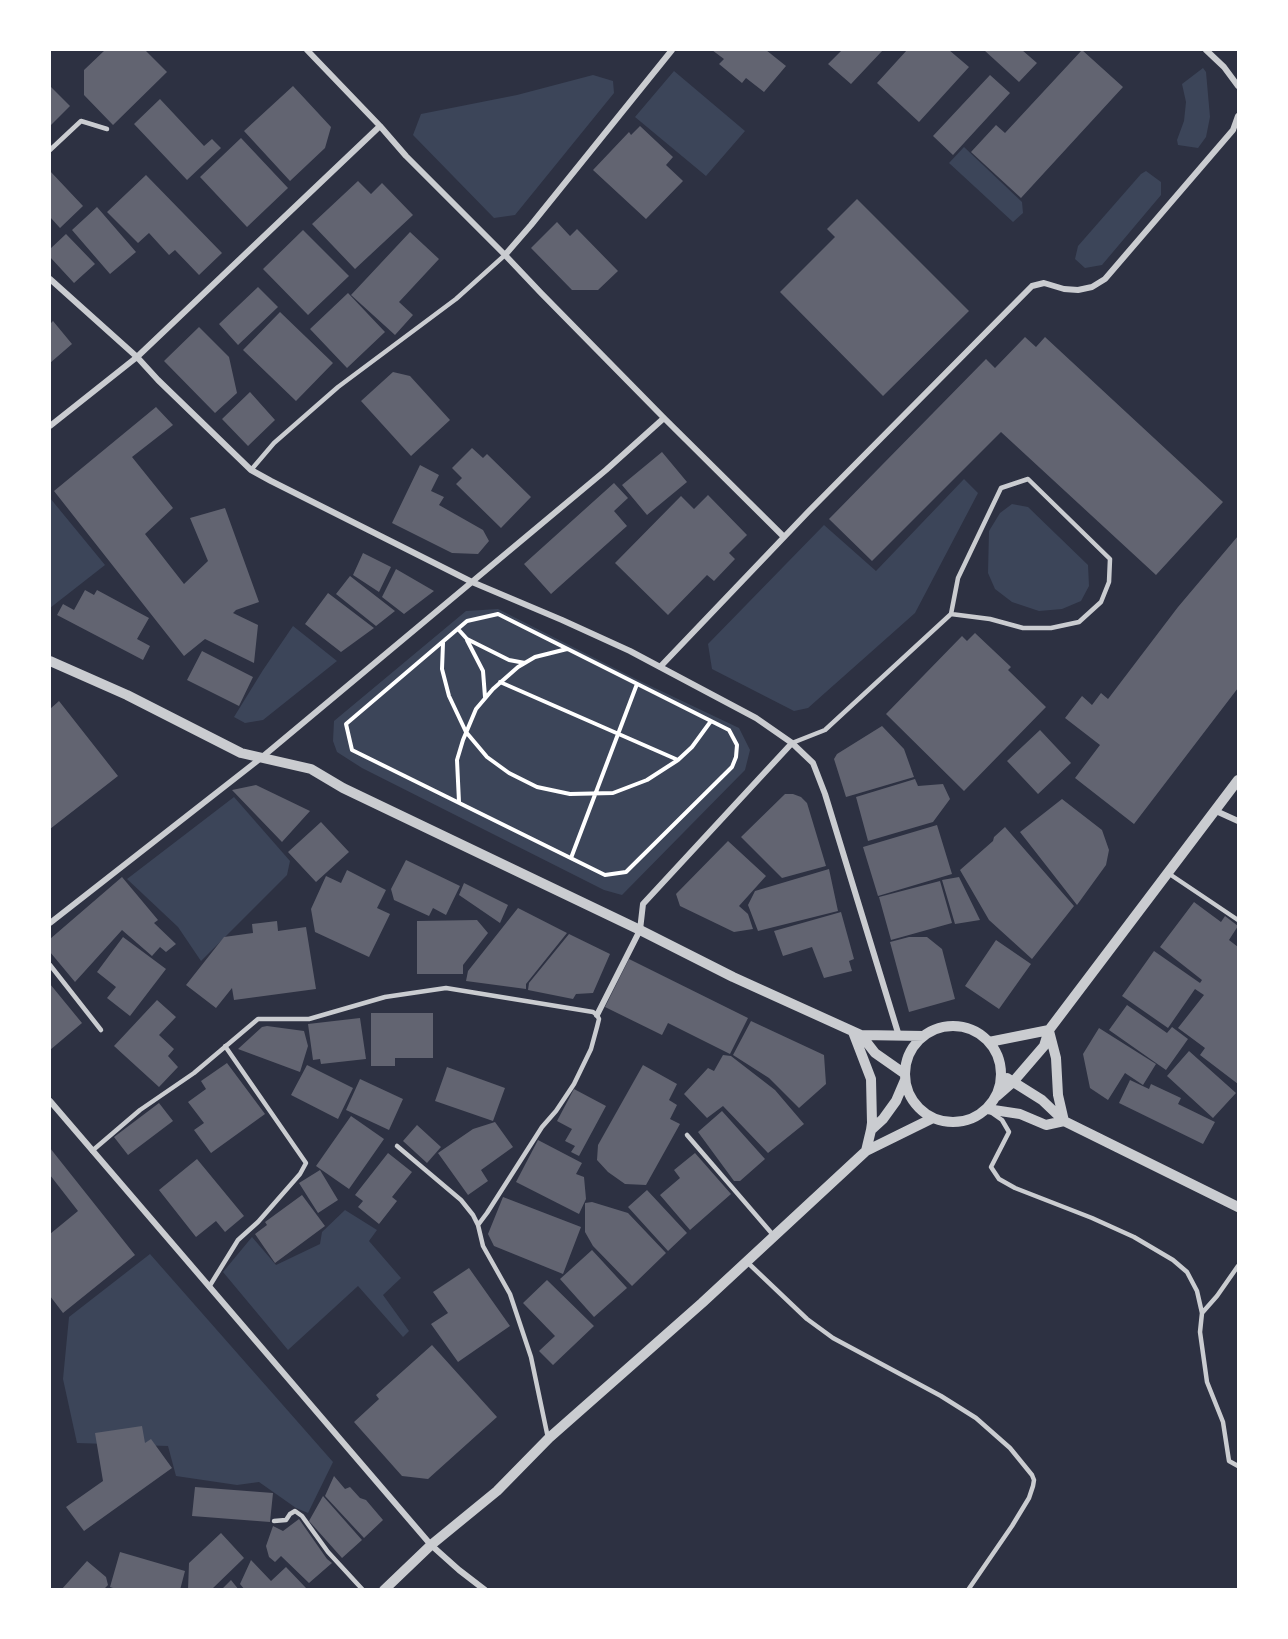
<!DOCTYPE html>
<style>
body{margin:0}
#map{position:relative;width:1288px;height:1639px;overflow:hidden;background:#2d3142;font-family:Montserrat,sans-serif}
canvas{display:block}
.frame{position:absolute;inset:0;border:51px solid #fff;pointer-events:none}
</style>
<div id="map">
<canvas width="1288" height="1639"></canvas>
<div class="frame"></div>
</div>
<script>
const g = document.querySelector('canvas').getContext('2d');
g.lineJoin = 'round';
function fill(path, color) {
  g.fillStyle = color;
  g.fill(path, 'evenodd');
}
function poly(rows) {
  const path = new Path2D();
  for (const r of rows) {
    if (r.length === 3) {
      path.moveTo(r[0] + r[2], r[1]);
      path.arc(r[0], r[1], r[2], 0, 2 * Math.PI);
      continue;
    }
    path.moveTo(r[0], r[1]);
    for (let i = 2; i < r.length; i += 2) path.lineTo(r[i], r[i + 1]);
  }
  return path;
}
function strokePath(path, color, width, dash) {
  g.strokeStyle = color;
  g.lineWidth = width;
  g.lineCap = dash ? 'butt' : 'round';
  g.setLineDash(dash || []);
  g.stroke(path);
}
fill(poly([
 [1203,68,1206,72,1210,117,1206,137,1198,148,1178,145,1177,140,1184,121,1186,102,1182,84],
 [674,71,745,131,706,176,635,117],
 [593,75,613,81,614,93,515,215,494,218,413,135,421,114,517,95],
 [964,147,1022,202,1023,213,1013,222,949,163],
 [1146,171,1161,182,1161,195,1102,265,1085,268,1075,259,1078,246,1141,174],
 [964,479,978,493,915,613,808,708,794,711,712,669,708,644,824,525,876,571],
 [50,498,105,565,50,608],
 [1012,504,1028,507,1088,565,1089,586,1081,601,1062,609,1039,611,1012,602,995,589,988,573,989,531,1000,513],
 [498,609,638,680,739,728,750,750,745,770,622,895,604,890,362,768,337,752,333,741,334,721,466,611],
 [293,626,337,661,263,720,245,723,234,717,263,670],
 [234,797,290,861,287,875,201,961,178,927,127,879],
 [345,1210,377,1230,369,1241,401,1278,383,1295,409,1331,403,1337,358,1286,288,1350,223,1272,252,1237,276,1265,320,1244,322,1232],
 [150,1254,333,1462,308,1513,296,1508,259,1482,237,1485,176,1476,168,1446,77,1443,63,1379,69,1317]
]), '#3c4559');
fill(poly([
 [105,50,145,50,167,72,113,125,84,95,84,70],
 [712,50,766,50,786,66,764,92,746,78,742,83,719,64,724,59],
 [842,50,883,50,851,84,828,64],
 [907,50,949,50,969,67,919,122,877,83],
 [984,50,1022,50,1037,63,1019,82],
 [1082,50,1123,87,1021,198,971,152,996,125,1005,133],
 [990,75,1010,93,953,155,933,136],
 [50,86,70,106,50,126],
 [293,86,331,127,325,148,290,181,244,131],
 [160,99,204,146,212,139,221,148,187,180,134,124],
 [640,126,673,157,666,165,683,181,646,219,593,170,629,132,631,135],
 [241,138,288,188,247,227,200,177],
 [50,171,83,206,60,228,50,217],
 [146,175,222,253,199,275,175,250,169,255,149,233,138,243,107,212],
 [358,181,371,194,382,183,413,215,355,269,312,224],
 [857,199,969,311,883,396,780,292,835,237,827,229],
 [97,207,136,252,110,274,72,230],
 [557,222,570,236,577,229,618,271,598,290,572,290,531,248],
 [303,230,349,276,308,315,263,269],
 [410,232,439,259,399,302,413,315,395,335,351,295],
 [66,234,95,264,74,283,50,257,50,249],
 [258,287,278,307,238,345,219,324],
 [348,293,385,332,347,368,310,329],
 [280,312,333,363,296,401,243,350],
 [53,321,72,344,50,363,50,324],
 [199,327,229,357,237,393,215,413,164,361],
 [1025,337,1036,347,1045,337,1223,502,1156,575,1001,432,872,561,829,519,986,359,995,368],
 [393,372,410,376,450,420,411,456,361,401],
 [250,392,275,420,248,446,222,419],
 [156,407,173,425,132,457,173,508,145,534,184,584,208,561,190,518,225,508,259,602,236,610,233,613,258,625,254,663,205,639,184,656,54,491],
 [472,448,483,458,487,454,531,497,501,528,456,484,462,478,452,468],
 [662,452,687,482,647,515,622,485],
 [420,465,439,475,431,491,444,497,439,505,483,530,489,541,478,554,452,553,392,523],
 [614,483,628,498,614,511,627,526,551,594,524,564],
 [708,495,747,535,729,553,735,559,714,581,707,575,668,615,615,563,681,496,694,509],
 [1238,536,1238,688,1134,824,1075,778,1100,745,1065,718,1082,696,1092,705,1101,693,1108,699,1178,607],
 [363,553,391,567,379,592,353,575],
 [396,569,434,591,404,614,382,597],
 [350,576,395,611,376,626,336,594],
 [85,590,94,595,97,590,149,618,137,639,150,646,143,660,57,615,63,604,74,610],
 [328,593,374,628,341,652,305,624],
 [975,633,1011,667,1008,670,1046,707,964,791,886,714,962,636,967,641],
 [202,651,253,677,239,706,187,680],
 [59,701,118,776,50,829,50,709],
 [882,726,904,749,914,777,846,797,834,759,837,754],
 [1040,730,1071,763,1038,794,1007,761],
 [915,779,918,786,943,784,950,799,933,822,868,841,856,797],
 [256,785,310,811,282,842,232,790],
 [785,794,793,794,801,797,807,803,826,866,782,878,741,837],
 [1062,799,1102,830,1109,850,1106,865,1077,905,1020,832],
 [321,822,349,852,316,882,288,852],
 [937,825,952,874,878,896,863,847],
 [1005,827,1074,906,1032,959,989,920,960,870,993,841,994,837],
 [728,841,766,876,739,906,748,914,753,929,734,932,680,906,676,894],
 [406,860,460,886,446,915,433,908,429,916,394,900,391,889],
 [829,869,838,911,758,931,748,905,755,891],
 [347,870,386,890,377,908,390,914,369,957,315,932,311,909,326,876,341,883],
 [122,877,158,920,154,923,176,944,166,952,160,947,152,956,122,930,75,982,50,952,50,939],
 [959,877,980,920,955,924,942,880],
 [940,881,952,923,891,940,879,897],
 [464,883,508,905,500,923,459,895],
 [1194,902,1221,922,1225,916,1238,926,1229,940,1238,947,1238,1084,1200,1055,1205,1048,1178,1028,1204,995,1195,989,1168,1028,1122,996,1154,951,1200,983,1202,980,1160,947],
 [518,908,567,933,526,984,526,989,466,981,468,971],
 [841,912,854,959,849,961,852,971,824,978,812,947,783,956,774,931],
 [477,920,488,933,463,965,463,974,417,974,417,921],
 [277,921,278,931,306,927,316,989,234,1000,232,988,216,1008,186,985,224,937,253,933,252,924],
 [569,934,610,954,593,993,576,994,573,999,528,990,529,983],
 [123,937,166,969,130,1016,107,998,116,987,97,972],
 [909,937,927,937,942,949,955,999,909,1012,890,942],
 [996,940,1031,964,999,1009,965,986],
 [629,959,748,1018,730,1054,668,1023,662,1035,605,1007],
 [50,984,82,1023,50,1050],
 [157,1000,176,1017,159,1035,174,1049,168,1056,178,1067,159,1087,114,1046],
 [1127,1005,1167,1033,1172,1027,1188,1039,1166,1070,1109,1030],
 [371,1013,433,1013,433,1058,395,1058,395,1066,371,1066],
 [360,1018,366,1059,321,1064,320,1059,313,1060,308,1024],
 [751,1021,824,1055,826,1084,799,1108,769,1078,733,1055],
 [267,1026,304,1031,308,1046,300,1072,238,1049,262,1027],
 [1099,1028,1156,1064,1143,1085,1125,1073,1108,1100,1090,1088,1083,1054],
 [1189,1051,1236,1093,1213,1118,1167,1076],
 [723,1055,731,1056,775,1090,804,1124,768,1153,723,1106,707,1118,684,1094,708,1068,714,1071],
 [227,1063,265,1114,211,1153,194,1130,204,1123,188,1102,206,1089,201,1081],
 [307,1065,353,1088,338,1119,291,1095],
 [643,1065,677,1084,669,1100,677,1105,670,1119,680,1124,646,1185,625,1184,608,1172,597,1160,598,1145],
 [447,1067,505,1088,493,1121,435,1101],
 [360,1079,403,1099,389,1130,346,1110],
 [1130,1080,1149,1089,1151,1084,1181,1098,1178,1104,1215,1122,1203,1144,1119,1103],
 [574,1089,606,1106,579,1156,571,1152,575,1146,565,1141,572,1129,557,1121],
 [159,1103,173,1121,128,1155,114,1137],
 [722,1111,765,1159,740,1181,734,1181,698,1132],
 [351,1116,384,1139,349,1189,316,1166],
 [495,1122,513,1147,481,1170,488,1181,468,1195,438,1153,473,1129],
 [417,1125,441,1147,427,1163,403,1141],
 [538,1140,582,1163,576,1174,584,1177,586,1199,579,1214,516,1182],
 [50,1148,135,1255,63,1313,50,1296,50,1234,78,1211,50,1175],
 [388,1153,412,1172,392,1197,397,1201,379,1224,358,1207,363,1201,355,1195],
 [695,1153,731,1194,690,1230,660,1195,680,1178,674,1170],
 [197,1159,244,1216,225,1232,216,1221,196,1237,159,1190],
 [320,1170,338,1200,318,1213,299,1183],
 [647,1190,687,1233,668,1251,628,1207],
 [302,1195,325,1226,275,1263,255,1234,267,1225,265,1222],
 [503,1197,581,1227,563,1274,494,1246,488,1234],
 [592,1202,628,1213,666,1253,632,1286,593,1246,585,1232,585,1203],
 [592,1250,627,1288,594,1317,560,1279],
 [469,1268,510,1326,458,1362,431,1324,448,1313,433,1292],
 [547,1280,594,1326,553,1365,539,1351,555,1336,523,1303],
 [432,1345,497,1417,428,1479,402,1476,354,1422,379,1399,376,1395],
 [142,1426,145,1443,151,1439,172,1468,84,1531,66,1507,103,1481,95,1433],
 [334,1476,345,1489,350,1487,360,1498,366,1500,383,1520,364,1538,325,1496],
 [195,1487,273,1493,270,1522,192,1516],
 [323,1496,362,1540,342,1558,309,1521],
 [299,1519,327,1559,332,1563,309,1583,281,1556,275,1562,269,1557,266,1546,273,1526,283,1531],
 [221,1533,244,1558,211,1590,188,1590,189,1563],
 [120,1552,185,1571,180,1590,119,1590,110,1587],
 [251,1560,271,1581,286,1567,306,1588,305,1590,245,1590,240,1584],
 [87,1561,106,1577,108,1585,103,1590,61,1590],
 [231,1580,239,1590,221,1590]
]), '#626471');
strokePath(poly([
 [498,614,729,730,737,745,736,757,732,767,626,872,605,875,352,750,346,724,467,621,498,614],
 [458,629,467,639,509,660,525,663],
 [467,640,483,671,485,697],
 [443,643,442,669,449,696,466,732,487,757,509,773,537,787,570,794,613,793,647,780,678,760,692,747,711,721],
 [500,682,678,760],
 [459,802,457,760,463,740,476,709,493,689,518,667,535,657,567,649],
 [571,858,637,684]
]), '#fff', 4);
strokePath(poly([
 [50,150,81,121,107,129],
 [251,470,274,443,338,387,456,299,505,255],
 [792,743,825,730,951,614,958,578,1001,488,1028,479,1110,559,1109,582,1101,602,1079,622,1051,628,1023,628,990,619,951,614],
 [1168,873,1238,920],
 [50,965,101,1030],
 [992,1113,1002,1120,1009,1132,991,1167,999,1179,1015,1188,1092,1218,1134,1237,1173,1260,1187,1272,1197,1291,1202,1313,1200,1332,1207,1382,1223,1422,1229,1461,1238,1466],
 [687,1135,774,1236],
 [397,1146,461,1200,473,1215,478,1225],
 [92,1151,140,1110,194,1073,258,1019,309,1019,385,997,446,988,593,1012,597,1015,599,1019,597,1027,591,1049,574,1084,556,1111,542,1127,487,1213,478,1225,483,1246,510,1294,531,1357,548,1438],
 [746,1261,807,1319,833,1338,941,1396,976,1418,1010,1448,1032,1475,1034,1480,1033,1486,1029,1498,1012,1526,968,1590],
 [209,1287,238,1240,258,1222,300,1174,306,1163,225,1046],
 [1202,1313,1217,1296,1238,1266],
 [274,1521,286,1520,290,1514,295,1511,302,1516,328,1552,363,1590]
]), '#caccd0', 4.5);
strokePath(poly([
 [307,50,380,126],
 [1206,50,1224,67,1238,86],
 [505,255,541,293,664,418,784,537],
 [50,279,137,357,158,380,251,470,271,481,472,582,562,620,630,651,756,718,792,743,813,763,825,794,899,1036],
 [50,426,137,357,380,126,406,156,505,255,531,225,672,50],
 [660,667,808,512,1032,286,1044,283,1064,289,1078,290,1092,287,1105,279,1233,130,1238,116],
 [1216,811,1238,821],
 [50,923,261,758,606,470,664,418],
 [597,1015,640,930,643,904,792,743],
 [50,1101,431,1545,459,1570,485,1590]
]), '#caccd0', 6);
strokePath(poly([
 [50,661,127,695,241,753,311,769,343,788,640,930,733,977,861,1035,924,1036],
 [953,1074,48],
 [1049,1031,1056,1058,1058,1095,1064,1121],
 [853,1032,871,1079,872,1123,871,1130],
 [861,1035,875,1053,905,1074],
 [989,1042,1049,1030],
 [1007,1078,1042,1100,1064,1121,1238,1207],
 [997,1096,1013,1082,1044,1046,1049,1030,1238,780],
 [987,1109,1020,1114,1046,1125,1064,1121],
 [866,1151,871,1130,883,1119,896,1101,905,1080],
 [384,1590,431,1545,497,1491,549,1438,702,1303,866,1151,933,1118]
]), '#caccd0', 10);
</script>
